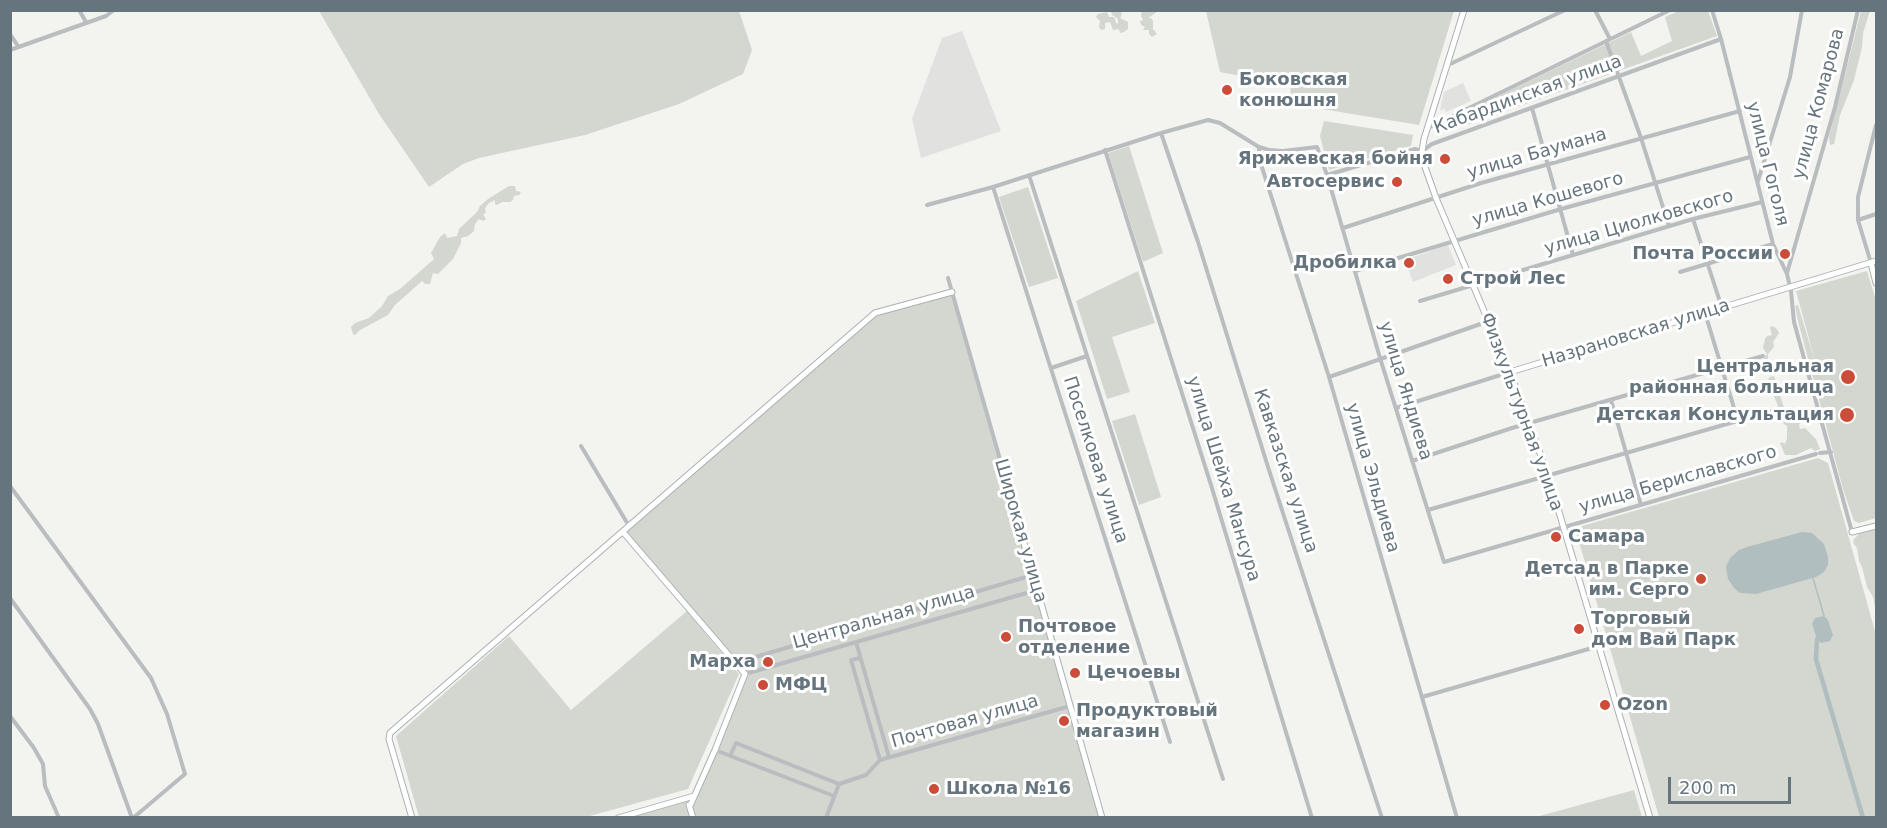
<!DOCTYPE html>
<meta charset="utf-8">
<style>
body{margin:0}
#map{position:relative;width:1887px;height:828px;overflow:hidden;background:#f3f3f0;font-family:"DejaVu Sans",sans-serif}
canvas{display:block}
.frame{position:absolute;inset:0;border:12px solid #66757d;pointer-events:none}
.scale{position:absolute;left:1668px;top:777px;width:123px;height:27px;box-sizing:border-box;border:3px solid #66757d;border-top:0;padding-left:8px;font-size:18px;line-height:21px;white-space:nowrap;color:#66757d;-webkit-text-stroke:4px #fff;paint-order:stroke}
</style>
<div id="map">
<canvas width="1887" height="828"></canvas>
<div class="frame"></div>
<div class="scale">200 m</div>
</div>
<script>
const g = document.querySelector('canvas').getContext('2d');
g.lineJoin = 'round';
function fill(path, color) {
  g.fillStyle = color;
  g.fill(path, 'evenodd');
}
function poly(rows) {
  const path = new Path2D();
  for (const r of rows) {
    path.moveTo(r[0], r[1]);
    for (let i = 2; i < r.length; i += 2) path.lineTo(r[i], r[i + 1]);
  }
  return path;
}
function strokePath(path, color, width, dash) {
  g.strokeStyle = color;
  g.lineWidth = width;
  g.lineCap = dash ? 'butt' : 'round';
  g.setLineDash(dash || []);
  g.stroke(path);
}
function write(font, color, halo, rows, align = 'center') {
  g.font = font + ' "DejaVu Sans",sans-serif';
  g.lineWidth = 6;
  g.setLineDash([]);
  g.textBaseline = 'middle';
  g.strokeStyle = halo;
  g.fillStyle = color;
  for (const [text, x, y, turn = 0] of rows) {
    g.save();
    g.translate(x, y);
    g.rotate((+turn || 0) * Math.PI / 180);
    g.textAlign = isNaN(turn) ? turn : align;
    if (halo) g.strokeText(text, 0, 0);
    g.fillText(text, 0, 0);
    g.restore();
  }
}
fill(poly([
 [962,31,1001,131,921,158,912,119,942,38],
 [1463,83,1471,101,1446,112,1445,109,1440,110,1444,92],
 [1448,245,1456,265,1413,282,1408,268,1412,266,1410,258]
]), '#e1e2e0');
fill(poly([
 [319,11,739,11,752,50,743,74,679,104,585,135,479,158,463,164,429,187,379,114],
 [1111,11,1120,11,1122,14,1120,18,1128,22,1128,29,1124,32,1120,33,1119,29,1113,30,1110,22,1105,23,1105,29,1101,30,1099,27,1100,21,1096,17,1098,14,1107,12,1109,17,1114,17,1116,23,1118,24,1118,19,1112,15],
 [1142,11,1158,11,1148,18,1151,18,1153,21,1153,29,1157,34,1152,37,1149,34,1149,30,1143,30,1145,27,1141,25,1140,21,1143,20,1141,16],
 [1206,11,1206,10,1454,11,1419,125,1292,104,1290,85,1220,72],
 [1679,11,1708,11,1717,36,1464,126,1459,115,1631,32,1641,56,1672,41,1665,17],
 [1861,11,1870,11,1863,33,1862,47,1854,80,1840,115,1834,144,1830,145,1829,137],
 [1324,121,1413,135,1411,146,1329,170,1320,136],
 [1129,146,1163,253,1143,262,1108,153],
 [509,186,515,186,516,191,521,192,519,195,514,196,513,200,510,202,502,202,497,205,495,204,495,200,489,203,485,208,486,213,483,214,486,219,483,221,479,219,475,224,474,231,468,236,461,238,461,243,453,259,438,274,433,273,430,284,425,284,422,281,395,305,388,315,360,330,355,335,353,334,351,327,355,323,369,318,382,306,388,296,400,289,434,259,431,253,440,237,445,233,447,238,457,236,459,229,477,212,480,206,488,199],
 [1028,187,1058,278,1029,287,999,197],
 [1138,271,1155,323,1112,337,1130,392,1107,399,1076,301],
 [1867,271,1876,301,1876,518,1859,523,1854,521,1843,489,1798,321,1795,306,1798,305,1817,368,1796,291],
 [952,292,1102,817,618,818,694,796,745,674,623,532,875,313],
 [1771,326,1776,328,1779,333,1773,342,1774,347,1768,354,1768,362,1771,368,1770,371,1765,364,1764,358,1767,354,1763,348,1765,339,1767,336,1772,335,1770,328],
 [1774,376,1786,414,1789,414,1794,410,1802,421,1799,425,1800,429,1805,428,1816,439,1820,449,1815,451,1811,448,1796,455,1785,455,1780,443,1782,442,1785,444,1787,438,1787,426,1784,424,1781,419,1777,403,1772,392,1772,386,1767,381,1770,377],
 [1135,414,1161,497,1139,505,1112,421],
 [1818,458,1828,463,1876,635,1876,817,1659,817,1577,535,1582,526],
 [1876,527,1876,611,1873,597,1867,587,1862,567,1859,561,1857,548,1853,543,1854,539,1860,533,1867,532],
 [687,611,739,674,688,789,586,817,419,817,396,736,509,636,571,710],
 [1634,790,1642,817,1536,817]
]), '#d3d7d0');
fill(poly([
 [1802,532,1812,533,1824,544,1828,557,1828,565,1824,572,1816,577,1756,594,1740,593,1734,588,1728,579,1726,567,1730,558,1739,550,1747,547],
 [1824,616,1828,620,1833,635,1830,641,1821,643,1817,639,1812,624,1815,618]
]), '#b1bec0');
strokePath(poly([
 [1813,578,1824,616]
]), '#b1bec0', 1.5);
strokePath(poly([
 [1817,639,1816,659,1863,818]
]), '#b1bec0', 4.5);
const secondary = poly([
 [1464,10,1424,139,1422,151,1425,167,1436,198,1510,372,1548,475,1650,818],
 [1871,263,1876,283],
 [1510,372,1876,261],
 [1020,529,1102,818],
 [623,532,745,674,715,750,690,806],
 [1852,532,1876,526],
 [689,805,693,818],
 [412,818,389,739,390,733,875,313,952,292],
 [618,818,694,796]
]);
strokePath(secondary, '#abb1b4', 7);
strokePath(poly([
 [79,10,86,22],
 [1595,10,1610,39],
 [1712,10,1721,39,1773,244,1787,274,1791,291,1794,322,1852,532],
 [10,34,18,46],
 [1721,39,1432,144,1422,151,1415,149,1327,175,1380,358,1444,562,1816,454],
 [1606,41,1641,138,1669,226],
 [10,50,106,16,114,10],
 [1446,66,1565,10],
 [1532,108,1573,255],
 [1428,128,1670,10],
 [1161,133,1198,242,1268,467,1382,818],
 [1259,147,1259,158,1329,377,1457,818],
 [1105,150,1211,485,1312,818],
 [1029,175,1223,779],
 [1758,181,1790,77,1802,10],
 [993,187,1170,742],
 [927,205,993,187,1161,133,1208,120,1220,123,1259,147,1269,150,1283,151,1317,147,1327,175],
 [1693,219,1722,308],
 [1858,220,1876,214],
 [1343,228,1481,183,1740,111],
 [1871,263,1858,220,1858,197,1876,125],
 [1355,271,1561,209,1750,157],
 [1680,272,1773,244],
 [1787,273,1835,107,1858,10],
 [948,278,1020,529],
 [1420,301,1693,219,1762,202],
 [1705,313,1738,421],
 [1051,368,1087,356],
 [1329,377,1489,321],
 [1611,400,1641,505],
 [1396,408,1510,372],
 [581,446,629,526],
 [1820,453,1831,452],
 [1412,461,1512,428,1763,356],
 [10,486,151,678,167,714,185,774,133,818],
 [1428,510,1772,411],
 [10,598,90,709,98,724,132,818],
 [856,642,889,757],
 [860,658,851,660,880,760],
 [735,663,1033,575],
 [745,674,1037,590],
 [1422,697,1599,646],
 [10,716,34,748,43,764,45,786,59,818],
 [715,750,834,796],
 [730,756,736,743,839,784],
 [826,818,839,784,866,775,880,760,1070,706]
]), '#b9bdc0', 4);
strokePath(secondary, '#fff', 5);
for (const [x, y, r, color] of [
 [1227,90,6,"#cb4c38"],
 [1445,159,6,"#cb4c38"],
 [1397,182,6,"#cb4c38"],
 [1785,254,6,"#cb4c38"],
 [1409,263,6,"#cb4c38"],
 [1448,279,6,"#cb4c38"],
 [1848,377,8,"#cb4c38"],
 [1847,415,8,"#cb4c38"],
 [1556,537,6,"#cb4c38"],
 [1701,579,6,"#cb4c38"],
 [1579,629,6,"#cb4c38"],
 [1006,637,6,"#cb4c38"],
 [768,662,6,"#cb4c38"],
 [1075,673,6,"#cb4c38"],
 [763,685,6,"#cb4c38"],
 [1605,705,6,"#cb4c38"],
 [1064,721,6,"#cb4c38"],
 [934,789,6,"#cb4c38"]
]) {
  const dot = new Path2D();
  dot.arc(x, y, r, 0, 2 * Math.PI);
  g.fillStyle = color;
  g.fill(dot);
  strokePath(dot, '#fff', 2);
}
write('bold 18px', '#66757d', '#fff', [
 ["Боковская",1239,80],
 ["конюшня",1239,101],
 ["Ярижевская бойня",1433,159,"right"],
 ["Автосервис",1385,182,"right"],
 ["Почта России",1773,254,"right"],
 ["Дробилка",1397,263,"right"],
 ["Строй Лес",1460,279],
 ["Центральная",1834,367,"right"],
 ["районная больница",1834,388,"right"],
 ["Детская Консультация",1834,415,"right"],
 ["Самара",1568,537],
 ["Детсад в Парке",1689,569,"right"],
 ["им. Серго",1689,590,"right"],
 ["Торговый",1591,619],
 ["дом Вай Парк",1591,640],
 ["Почтовое",1018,627],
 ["отделение",1018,648],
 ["Марха",756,662,"right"],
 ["Цечоевы",1087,673],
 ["МФЦ",775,685],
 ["Ozon",1617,705],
 ["Продуктовый",1076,711],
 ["магазин",1076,732],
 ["Школа №16",946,789]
], 'left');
write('18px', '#66757d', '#fff', [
 ["Кабардинская улица",1528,95,-20],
 ["улица Комарова",1819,104,-75],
 ["улица Баумана",1537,154,-16],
 ["улица Гоголя",1767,164,76],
 ["улица Кошевого",1548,200,-16],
 ["улица Циолковского",1639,223,-16],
 ["Назрановская улица",1636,334,-17],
 ["улица Яндиева",1405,391,73],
 ["Физкультурная улица",1521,412,70],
 ["Поселковая улица",1095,460,72],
 ["Кавказская улица",1285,471,72],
 ["улица Эльдиева",1372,478,74],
 ["улица Шейха Мансура",1223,479,73],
 ["улица Бериславского",1678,480,-16],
 ["Широкая улица",1020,531,74],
 ["Центральная улица",884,618,-16],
 ["Почтовая улица",965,722,-16]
]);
</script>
